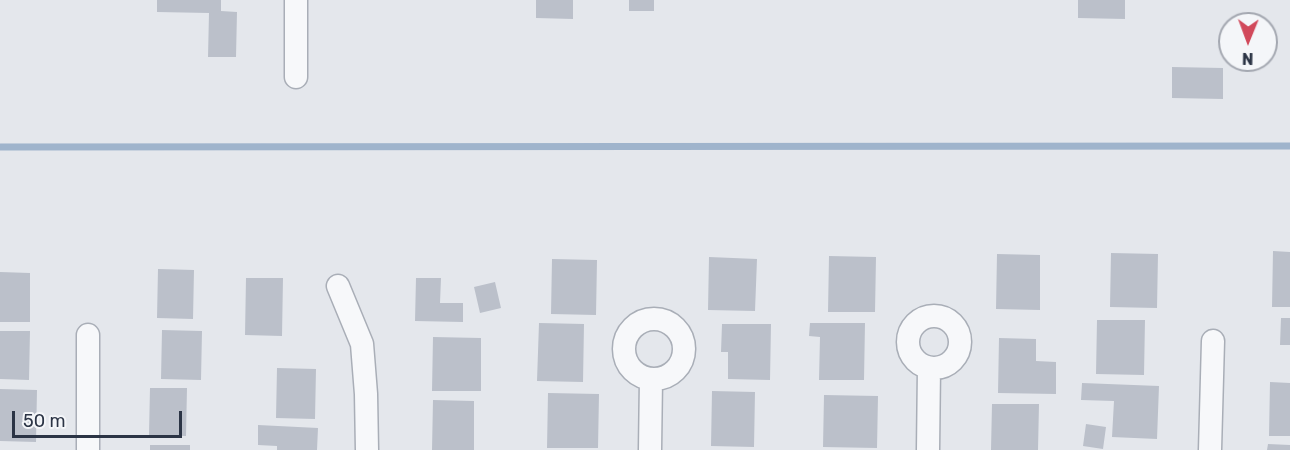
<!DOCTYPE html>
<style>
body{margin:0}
#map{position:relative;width:1290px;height:450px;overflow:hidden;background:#e4e7ec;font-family:Rubik,sans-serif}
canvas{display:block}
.north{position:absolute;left:1218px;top:12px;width:60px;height:60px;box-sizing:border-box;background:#f4f6f9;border:2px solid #a4a8b1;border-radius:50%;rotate:181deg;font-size:16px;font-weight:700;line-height:24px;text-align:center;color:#2b3445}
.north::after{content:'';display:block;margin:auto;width:21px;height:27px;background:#d1495b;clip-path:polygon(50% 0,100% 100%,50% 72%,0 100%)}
.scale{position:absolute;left:12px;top:411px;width:170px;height:27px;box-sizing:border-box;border:3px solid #2b3445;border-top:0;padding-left:8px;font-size:18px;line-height:21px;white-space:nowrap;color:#2b3445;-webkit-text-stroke:4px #f4f6f9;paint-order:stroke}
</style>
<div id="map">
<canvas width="1290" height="450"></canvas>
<div class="north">N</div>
<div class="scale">50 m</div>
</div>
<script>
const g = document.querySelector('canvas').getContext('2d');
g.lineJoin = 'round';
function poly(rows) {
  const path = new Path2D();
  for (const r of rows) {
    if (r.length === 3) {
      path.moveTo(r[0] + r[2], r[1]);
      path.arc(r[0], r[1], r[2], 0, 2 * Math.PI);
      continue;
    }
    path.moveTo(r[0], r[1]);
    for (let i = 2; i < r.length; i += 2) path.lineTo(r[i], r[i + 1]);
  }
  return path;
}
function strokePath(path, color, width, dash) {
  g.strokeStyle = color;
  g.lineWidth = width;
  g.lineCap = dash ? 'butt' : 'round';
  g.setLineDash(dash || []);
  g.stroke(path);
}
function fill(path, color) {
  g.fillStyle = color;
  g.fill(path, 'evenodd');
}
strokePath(poly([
 [0,147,1290,146]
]), '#9fb4cc', 7);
fill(poly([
 [157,0,221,0,221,11,237,12,236,57,208,57,209,13,157,12],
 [536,0,573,0,573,19,536,18],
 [629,0,654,0,654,11,629,11],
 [1078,0,1125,0,1125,19,1078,18],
 [1172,67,1223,68,1223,99,1172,98],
 [1273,251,1290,252,1290,307,1272,307],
 [1111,253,1158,254,1157,308,1110,307],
 [997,254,1040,255,1040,310,996,309],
 [829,256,876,257,875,312,828,312],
 [709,257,757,259,755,311,708,310],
 [552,259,597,260,596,315,551,314],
 [158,269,194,270,193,319,157,318],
 [0,272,30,273,30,322,0,322],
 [246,278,283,278,282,336,245,335],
 [416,278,441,278,440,303,463,303,463,322,415,321],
 [495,282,501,308,480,313,474,287],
 [1281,318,1290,318,1290,345,1280,345],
 [1097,320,1145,320,1144,375,1096,374],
 [539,323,584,324,583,382,537,381],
 [810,323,865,323,864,380,819,380,820,337,809,336],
 [722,324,771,324,770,380,728,379,728,352,721,352],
 [162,330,202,331,201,380,161,379],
 [0,331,30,331,29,380,0,379],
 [433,337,481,338,481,391,432,391],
 [999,338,1036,339,1036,361,1056,362,1056,394,998,393],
 [277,368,316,369,315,419,276,418],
 [1270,382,1290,383,1290,436,1269,436],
 [1082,383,1159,386,1157,439,1112,437,1114,401,1081,400],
 [150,388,187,388,186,436,149,435],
 [0,389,37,390,36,442,0,441],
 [712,391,755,392,754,447,711,446],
 [548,393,599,394,598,448,547,448],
 [824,395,878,396,877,448,823,447],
 [433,400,474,401,474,450,432,450],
 [992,404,1039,404,1038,450,991,450],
 [1086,424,1106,427,1103,449,1083,446],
 [258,425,318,428,317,450,277,450,277,446,258,445],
 [1268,444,1290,445,1290,450,1267,450],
 [150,445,190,445,190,450,150,450]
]), '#bbc0ca');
const minor = poly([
 [296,0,296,77],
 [338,286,362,344,366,394,367,450],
 [934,342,26],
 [654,349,30],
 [88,450,88,335],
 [650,450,651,379],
 [928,450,929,368],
 [1210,450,1213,341]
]);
strokePath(minor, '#a9aeb7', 25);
strokePath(minor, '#f7f8fa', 22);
</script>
